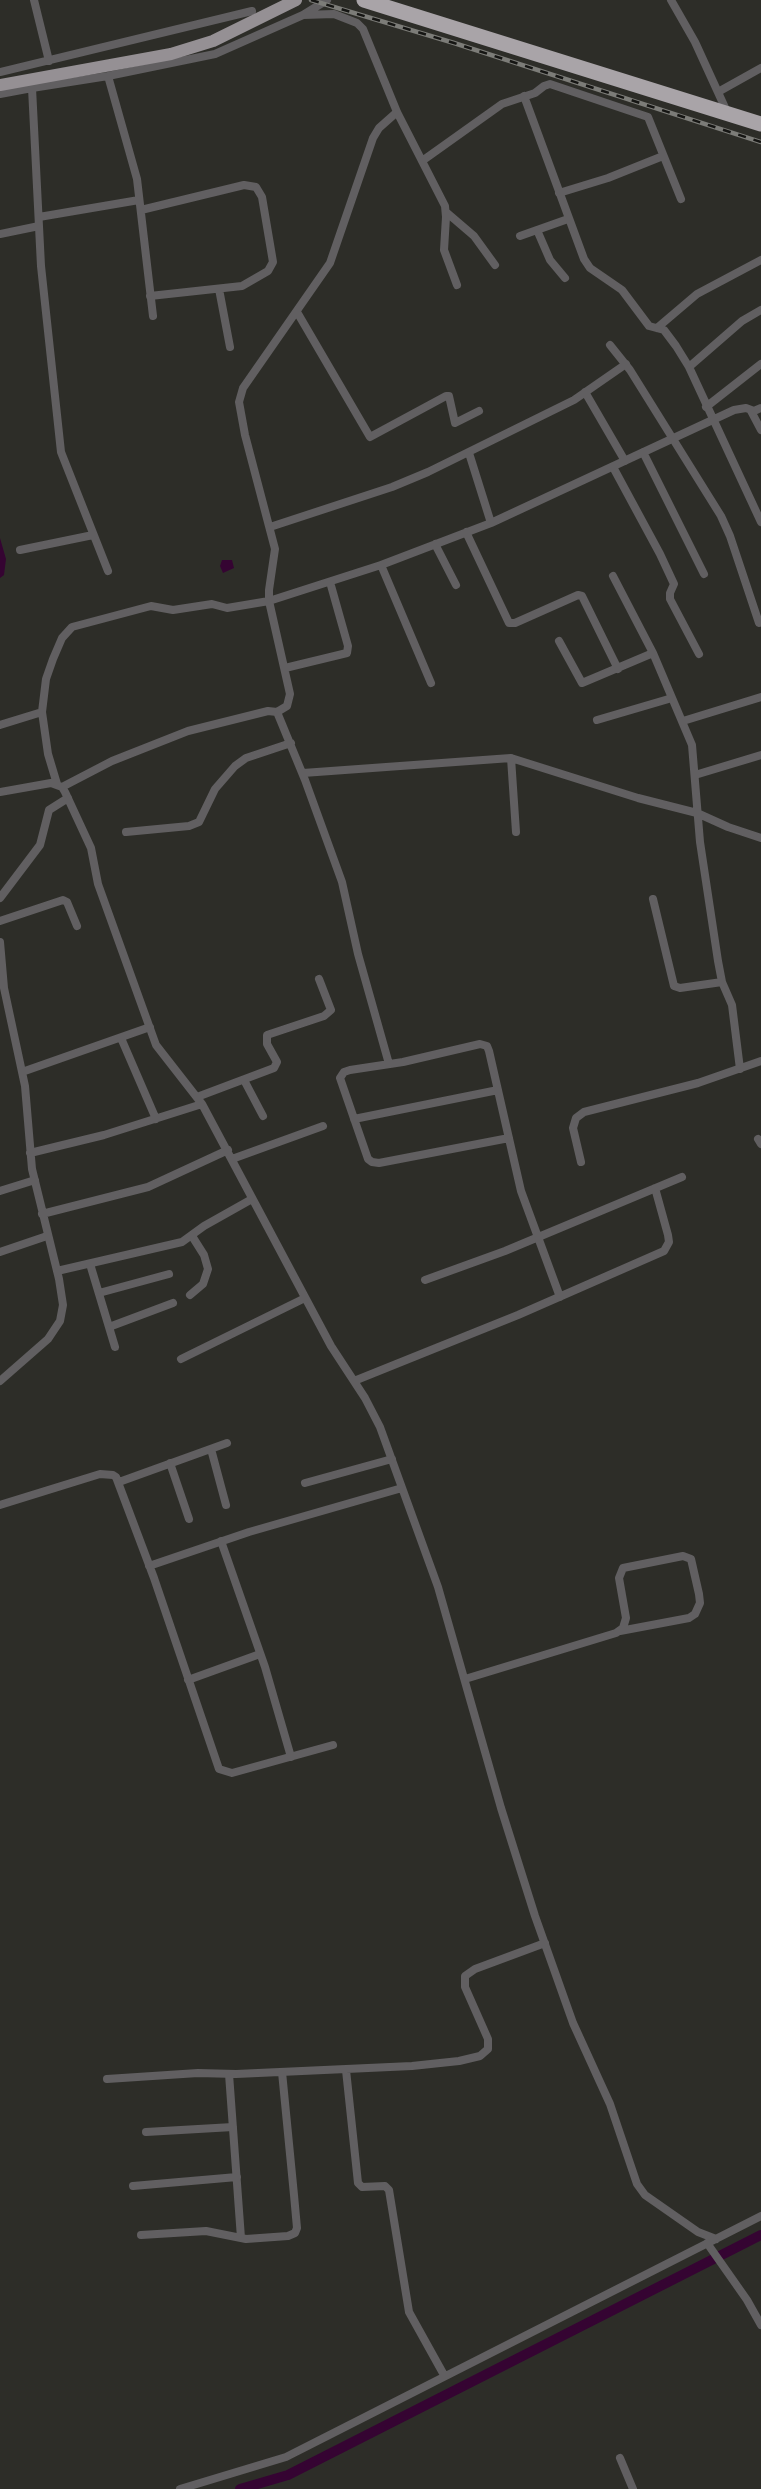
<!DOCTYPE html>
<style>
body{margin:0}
canvas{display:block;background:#2d2d28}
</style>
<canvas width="761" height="2489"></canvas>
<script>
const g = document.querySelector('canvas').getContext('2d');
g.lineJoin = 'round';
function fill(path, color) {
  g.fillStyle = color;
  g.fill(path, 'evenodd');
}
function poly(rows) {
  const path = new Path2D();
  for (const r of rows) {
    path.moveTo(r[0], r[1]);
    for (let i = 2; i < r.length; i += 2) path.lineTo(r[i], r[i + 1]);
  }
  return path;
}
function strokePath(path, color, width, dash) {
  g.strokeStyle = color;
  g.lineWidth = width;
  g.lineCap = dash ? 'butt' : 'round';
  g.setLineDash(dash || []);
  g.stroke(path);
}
fill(poly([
 [0,538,6,559,4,575,0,578],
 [222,560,232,560,234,568,223,573,220,566]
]), '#350432');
strokePath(poly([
 [240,2489,288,2475,761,2235]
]), '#350432', 10);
strokePath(poly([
 [34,0,49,61],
 [671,0,695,42,727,112],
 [303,15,334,14,357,23,363,29,397,112,445,206,446,217,444,250,457,285],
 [0,72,252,11],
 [108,76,137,179,153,316],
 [32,88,108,76,215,54,303,15,327,0],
 [718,92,761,68],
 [0,94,32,88,41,266,61,452,108,571],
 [524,96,584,259,590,268,622,290,649,326,664,330,676,346,689,367,761,522],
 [422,161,502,104,535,93,544,86,550,84,648,117,681,199],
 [559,193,608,178,663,156],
 [141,210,244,185,256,187,262,197,273,262,268,271,242,286,150,296],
 [446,212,474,236,495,265],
 [39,217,139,200],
 [537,230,550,260,565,278],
 [0,234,39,226],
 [520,236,568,219],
 [219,289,230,347],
 [297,312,370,437,446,396,449,396,455,423,479,411],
 [657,328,697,294,761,260],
 [610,345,630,370,721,516,730,536,759,623],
 [689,367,742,321,761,310],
 [585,392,625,461],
 [706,407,761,364],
 [751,411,761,430],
 [643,452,704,574],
 [469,453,491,523],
 [613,467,660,554,674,584,670,593,670,599,699,654],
 [270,527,392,487,428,472,574,400,626,364],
 [466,532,509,623,515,623,578,595,582,596,618,669],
 [435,544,456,585],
 [20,550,93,535],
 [381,565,431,683],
 [613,576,653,653,692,745,700,842,718,961,722,982,732,1005,740,1069],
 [559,641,582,683,653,653],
 [285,668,347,653,348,646,330,582],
 [277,712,287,706,290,694,269,601,269,590,275,549,245,435,239,402,243,388,330,263,373,138,379,128,397,112],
 [597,720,672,698],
 [683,721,761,697],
 [0,725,42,712],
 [511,758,516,832],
 [303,773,511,758,638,798,697,813,728,827,761,838],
 [695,775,761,755],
 [57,784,48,754,42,712,46,679,53,659,62,638,72,627,151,606,173,610,212,604,227,608,269,601,381,565,491,523,734,410,746,408,754,411,761,408],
 [62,787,112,761,188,731,268,711,277,712,305,780,342,882,358,954,389,1064],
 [0,792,51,783,62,787,65,792,91,848,98,884,156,1045,202,1104,331,1346,365,1398,380,1427,438,1587,501,1808,535,1916,573,2023,610,2104,637,2184,645,2195,698,2232,716,2239],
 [126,832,189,826,199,822,215,789,235,766,246,758,291,743],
 [0,898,40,845,49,810,68,798],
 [653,899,674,986,680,988,722,982],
 [0,921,63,900,67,902,77,926],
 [0,942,4,988,25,1086,32,1169,59,1279,63,1305,60,1321,48,1339,0,1381],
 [121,1038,156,1119],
 [22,1072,150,1027],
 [244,1080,263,1116],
 [197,1097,274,1068,277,1062,267,1044,267,1035,324,1016,331,1010,319,979],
 [354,1119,498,1090],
 [509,1138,379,1163,372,1162,368,1159,340,1078,344,1072,350,1070,403,1062,480,1044,487,1046,489,1051,521,1191,560,1297],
 [758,1139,761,1144],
 [30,1153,104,1135,202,1104],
 [232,1159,323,1126],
 [581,1162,573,1128,576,1118,584,1112,698,1083,761,1061],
 [0,1191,35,1180],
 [42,1214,148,1187,228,1150],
 [0,1252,47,1236],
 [90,1264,115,1347],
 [57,1271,182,1242,204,1226,252,1199],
 [425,1280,505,1251,682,1177],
 [99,1293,169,1274],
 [190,1295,203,1284,208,1269,204,1255,192,1236],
 [109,1327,173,1303],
 [181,1359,305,1298],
 [354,1381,518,1315,664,1251,669,1242,668,1235,655,1188],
 [211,1449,226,1505],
 [170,1463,189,1519],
 [119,1482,227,1443],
 [305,1483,392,1459],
 [0,1505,100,1474,113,1475,116,1477,154,1578,219,1769,232,1773,333,1745],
 [221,1541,265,1667,291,1757],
 [149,1566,249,1532,402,1488],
 [465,1679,616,1633,623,1628,626,1618,619,1578,623,1568,683,1556,691,1559,699,1594,700,1603,695,1614,689,1618,620,1631],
 [188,1680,260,1654],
 [346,2070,358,2183,362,2187,385,2186,389,2190,409,2312,444,2375],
 [229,2074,241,2238],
 [107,2079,198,2073,236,2074,412,2066,459,2061,480,2056,488,2049,488,2039,465,1987,465,1976,475,1969,545,1943],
 [146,2132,233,2127],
 [133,2186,237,2177],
 [141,2235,206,2231,246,2239,288,2236,295,2233,297,2228,294,2195,282,2072],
 [707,2243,747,2300,761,2325],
 [620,2458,633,2489],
 [180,2489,286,2457,761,2216]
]), '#615f61', 8);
strokePath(poly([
 [0,85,171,54,213,41,296,0]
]), '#959094', 12);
strokePath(poly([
 [364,0,761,124]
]), '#a9a4a8', 15);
const rail = poly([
 [311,0,454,43,761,142]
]);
strokePath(rail, '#7c7c78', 4.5);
strokePath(rail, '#151513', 2.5, [8]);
</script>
